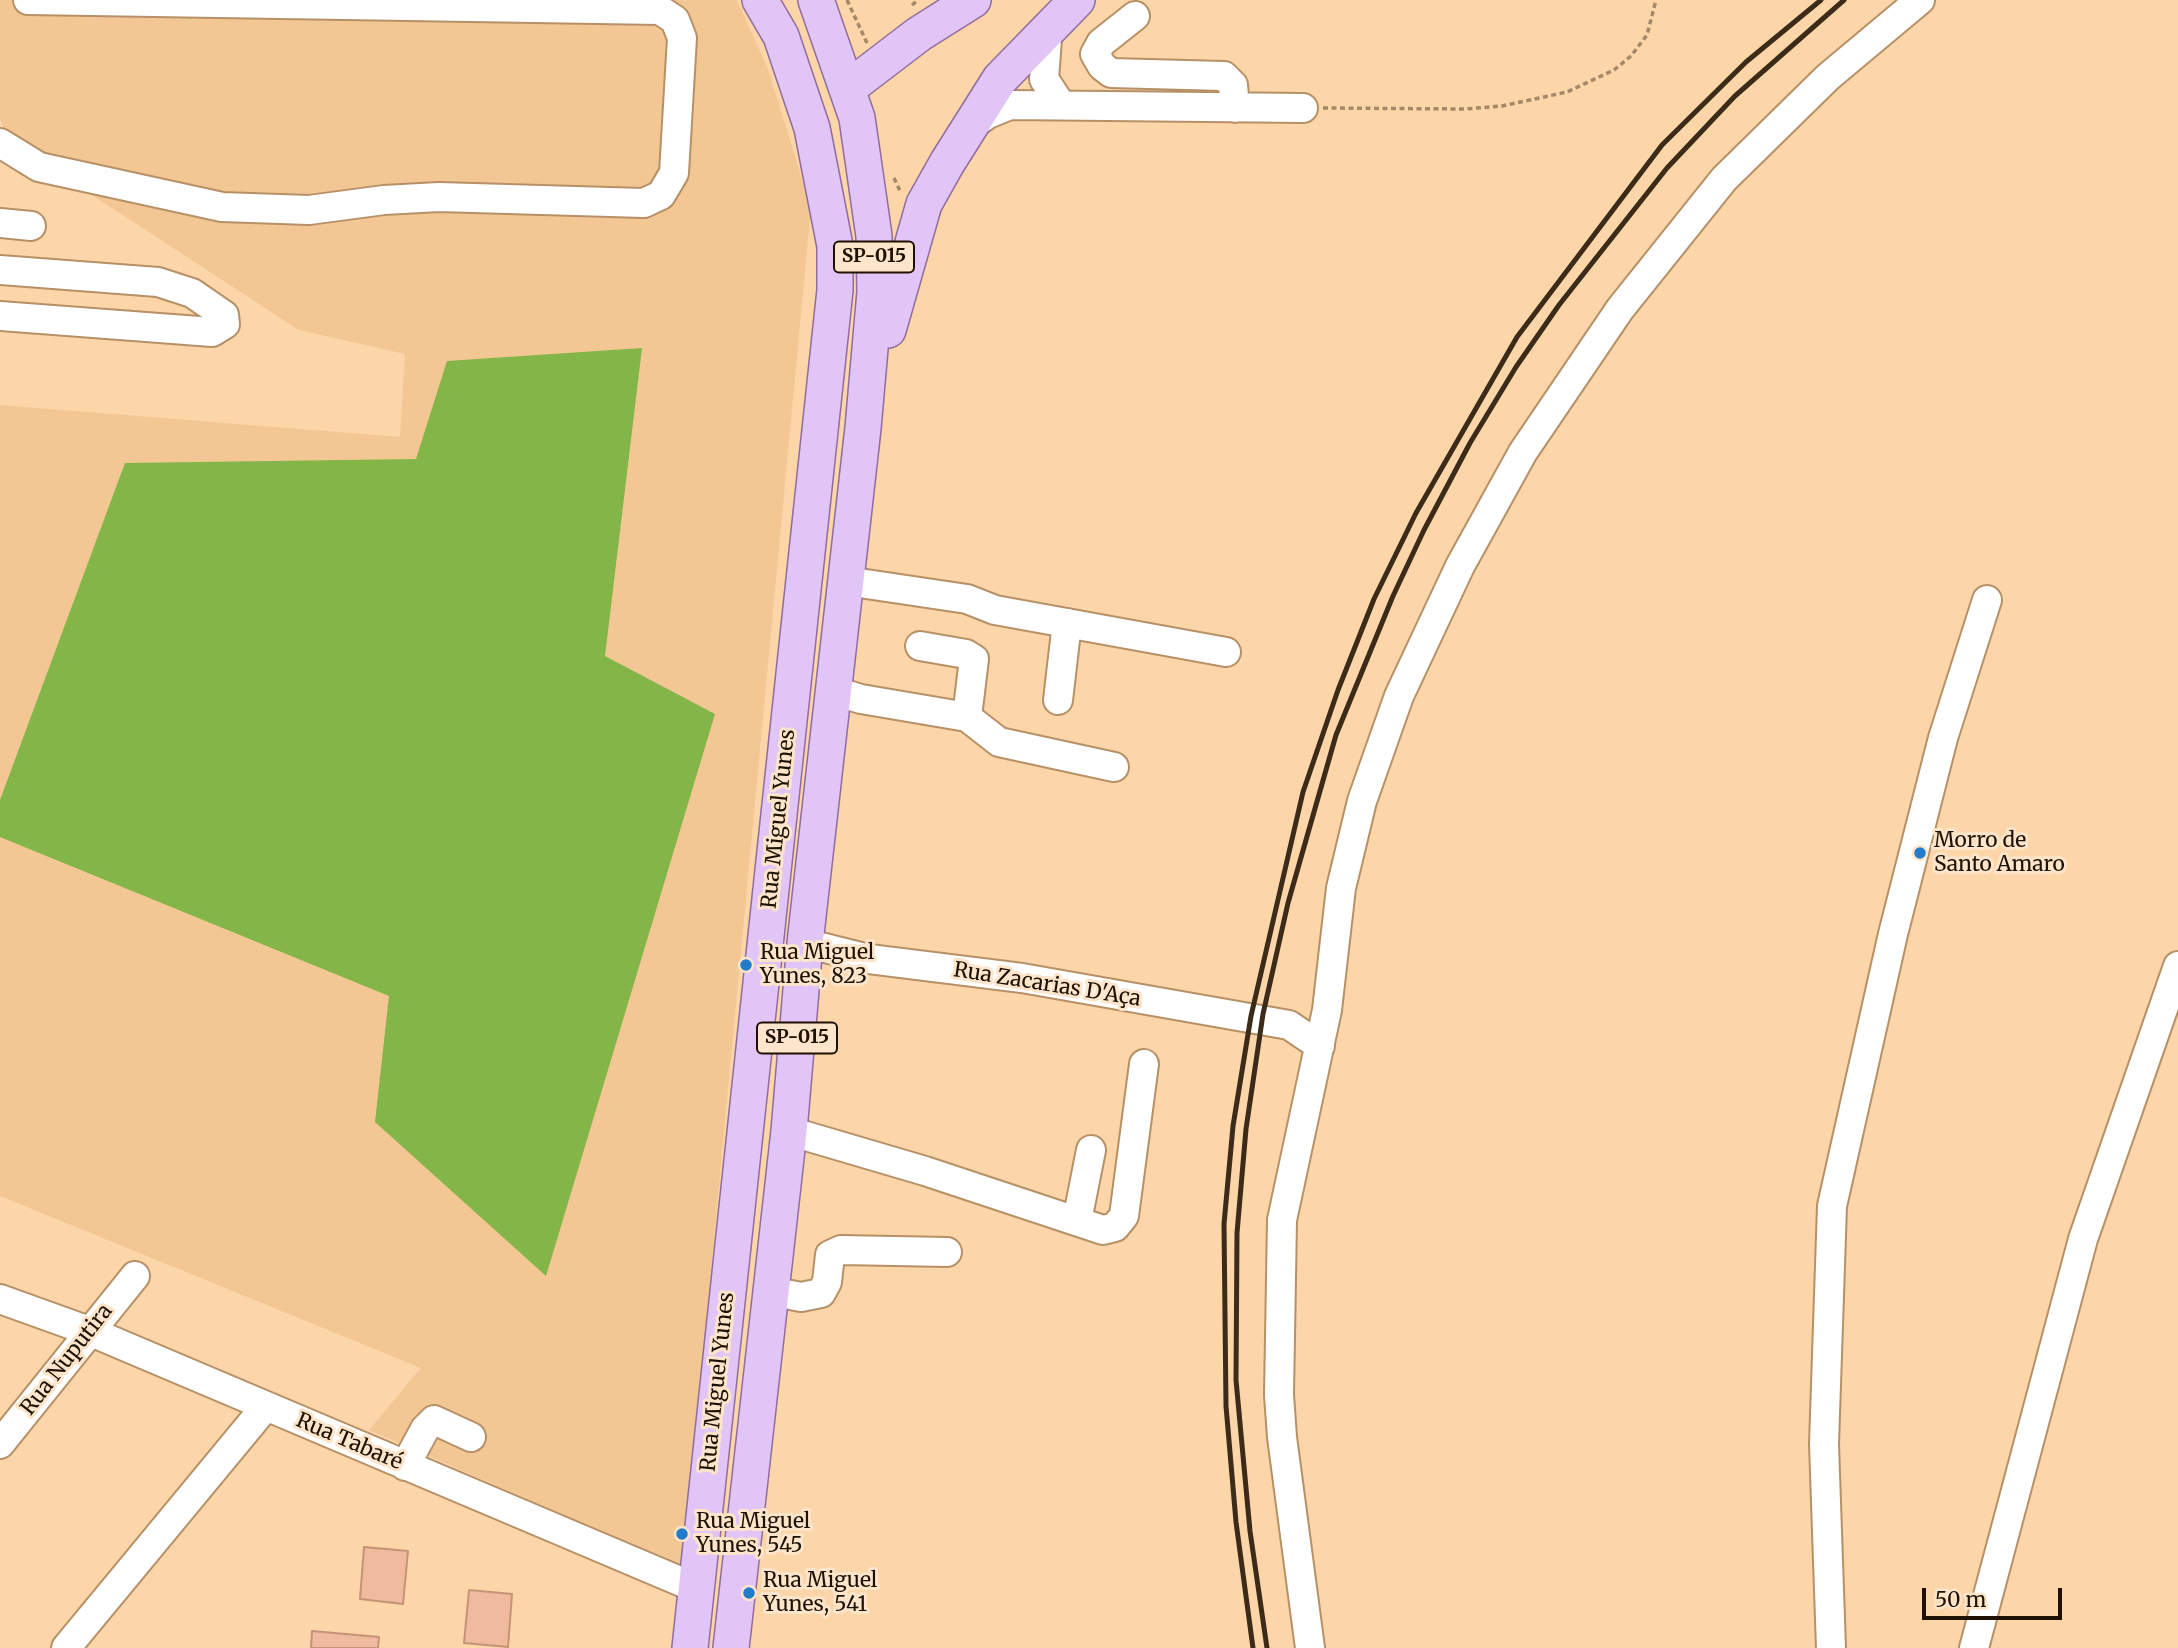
<!DOCTYPE html>
<meta charset="utf-8">
<style>
body{margin:0}
#map{position:relative;width:2178px;height:1648px;overflow:hidden;background:#fcd5a8;font-family:Merriweather,serif}
canvas{display:block}
.scale{position:absolute;left:1922px;top:1588px;width:140px;height:32px;box-sizing:border-box;border:4px solid #1f1102;border-top:0;padding-left:9px;font-size:21px;line-height:24px;white-space:nowrap;color:#1f1102;-webkit-text-stroke:5px #fde5cb;paint-order:stroke}
</style>
<div id="map">
<canvas width="2178" height="1648"></canvas>
<div class="scale">50 m</div>
</div>
<script>
const g = document.querySelector('canvas').getContext('2d');
g.lineJoin = 'round';
function fill(path, color) {
  g.fillStyle = color;
  g.fill(path, 'evenodd');
}
function poly(rows) {
  const path = new Path2D();
  for (const r of rows) {
    path.moveTo(r[0], r[1]);
    for (let i = 2; i < r.length; i += 2) path.lineTo(r[i], r[i + 1]);
  }
  return path;
}
function strokePath(path, color, width, dash) {
  g.strokeStyle = color;
  g.lineWidth = width;
  g.lineCap = dash ? 'butt' : 'round';
  g.setLineDash(dash || []);
  g.stroke(path);
}
function write(font, color, halo, rows, align = 'center') {
  g.font = font + ' Merriweather,serif';
  g.lineWidth = 6;
  g.setLineDash([]);
  g.textBaseline = 'middle';
  g.strokeStyle = halo;
  g.fillStyle = color;
  for (const [text, x, y, turn = 0] of rows) {
    g.save();
    g.translate(x, y);
    g.rotate((+turn || 0) * Math.PI / 180);
    g.textAlign = isNaN(turn) ? turn : align;
    if (halo) g.strokeText(text, 0, 0);
    g.fillText(text, 0, 0);
    g.restore();
  }
}
fill(poly([
 [0,0,737,0,768,69,811,208,683,1567,369,1430,421,1368,0,1196,0,405,400,437,405,354,299,330,9,141,0,119]
]), '#f3c794');
fill(poly([
 [642,348,605,656,715,714,546,1276,375,1122,389,996,0,837,0,800,125,463,416,459,447,361]
]), '#84b548');
const building = poly([
 [364,1547,408,1551,403,1604,360,1599,364,1547],
 [469,1590,512,1594,508,1647,464,1643,469,1590],
 [312,1631,379,1637,378,1648,311,1648,312,1631]
]);
fill(building, '#efba9d');
strokePath(building, '#c59377', 2);
const minor = poly([
 [1135,16,1101,43,1095,54,1102,66,1111,73,1224,76,1233,85,1235,108],
 [1048,26,1044,79,1061,105],
 [972,125,988,114,1010,105,1303,108],
 [0,143,39,167,222,207,309,210,384,200,439,197,644,203,661,195,674,173,682,38,675,20,660,10,28,0],
 [0,223,31,226],
 [0,270,158,282,192,293,224,315,225,324,212,332,0,316],
 [846,581,967,599,995,610,1226,652],
 [920,646,966,654,974,659,967,717],
 [834,691,861,699,967,717,999,742,1114,767],
 [1058,700,1067,623],
 [805,943,869,959,1022,978,1289,1025,1320,1046],
 [789,1131,925,1171,1103,1230,1115,1227,1124,1216,1144,1064],
 [1077,1221,1091,1150],
 [770,1291,801,1297,821,1293,827,1282,830,1255,841,1250,947,1252],
 [0,1299,89,1331,696,1588],
 [0,1444,135,1276],
 [405,1466,425,1429,434,1420,471,1437],
 [66,1648,266,1406],
 [1310,1648,1282,1437,1279,1395,1282,1220,1327,1010,1341,888,1362,801,1399,696,1460,566,1523,452,1620,309,1724,179,1828,77,1920,0],
 [1831,1648,1824,1444,1832,1206,1893,934,1943,738,1987,600],
 [1974,1648,2083,1239,2178,966]
]);
const major = poly([
 [847,89,919,34,973,0],
 [888,330,924,204,947,163,1000,79,1077,0],
 [690,1648,835,290,835,246,812,128,781,36,760,0],
 [731,1648,789,1131,805,943,863,428,875,292,874,236,857,118,816,0]
]);
strokePath(minor, '#b69167', 32);
strokePath(major, '#916d9e', 38);
strokePath(poly([
 [847,0,867,43],
 [912,5,918,0],
 [1323,108,1465,109,1502,106,1567,92,1614,70,1631,56,1647,35,1656,0],
 [894,178,901,193]
]), '#a58867', 3.5, [5, 3.5]);
strokePath(minor, '#fff', 28);
strokePath(major, '#e2c5f7', 35);
strokePath(poly([
 [1253,1648,1236,1522,1226,1406,1224,1224,1233,1126,1251,1016,1303,792,1338,690,1374,599,1416,513,1517,337,1662,145,1746,62,1821,0],
 [1267,1648,1250,1531,1236,1380,1237,1233,1246,1129,1263,1014,1288,903,1336,735,1393,596,1424,530,1470,443,1516,367,1559,305,1667,168,1735,96,1844,0]
]), '#3c2b18', 5);
for (const [x, y, r, color] of [
 [1920,853,7,"#237cc9"],
 [746,965,7,"#237cc9"],
 [682,1534,7,"#237cc9"],
 [749,1593,7,"#237cc9"]
]) {
  const dot = new Path2D();
  dot.arc(x, y, r, 0, 2 * Math.PI);
  g.fillStyle = color;
  g.fill(dot);
  strokePath(dot, '#fde5cb', 2.5);
}
for (const [x, y, w] of [
 [874,257,80],
 [797,1038,80]
]) {
  const box = new Path2D();
  box.roundRect(x - w / 2, y - 15.5, w, 31, 5);
  g.fillStyle = '#fde5cb';
  g.fill(box);
  strokePath(box, '#1f1102', 2);
}
write('bold 19px', '#1f1102', null, [
 ["SP-015",874,257],
 ["SP-015",797,1038]
]);
write('21px', '#1f1102', '#fde5cb', [
 ["Rua Miguel Yunes",779,819,-84],
 ["Rua Zacarias D'Aça",1047,985,9],
 ["Rua Nuputira",67,1360,-52],
 ["Rua Miguel Yunes",718,1382,-84],
 ["Rua Tabaré",349,1442,23]
]);
write('21px', '#1f1102', '#fde5cb', [
 ["Morro de",1934,841],
 ["Santo Amaro",1934,865],
 ["Rua Miguel",760,953],
 ["Yunes, 823",760,977],
 ["Rua Miguel",696,1522],
 ["Yunes, 545",696,1546],
 ["Rua Miguel",763,1581],
 ["Yunes, 541",763,1605]
], 'left');
</script>
